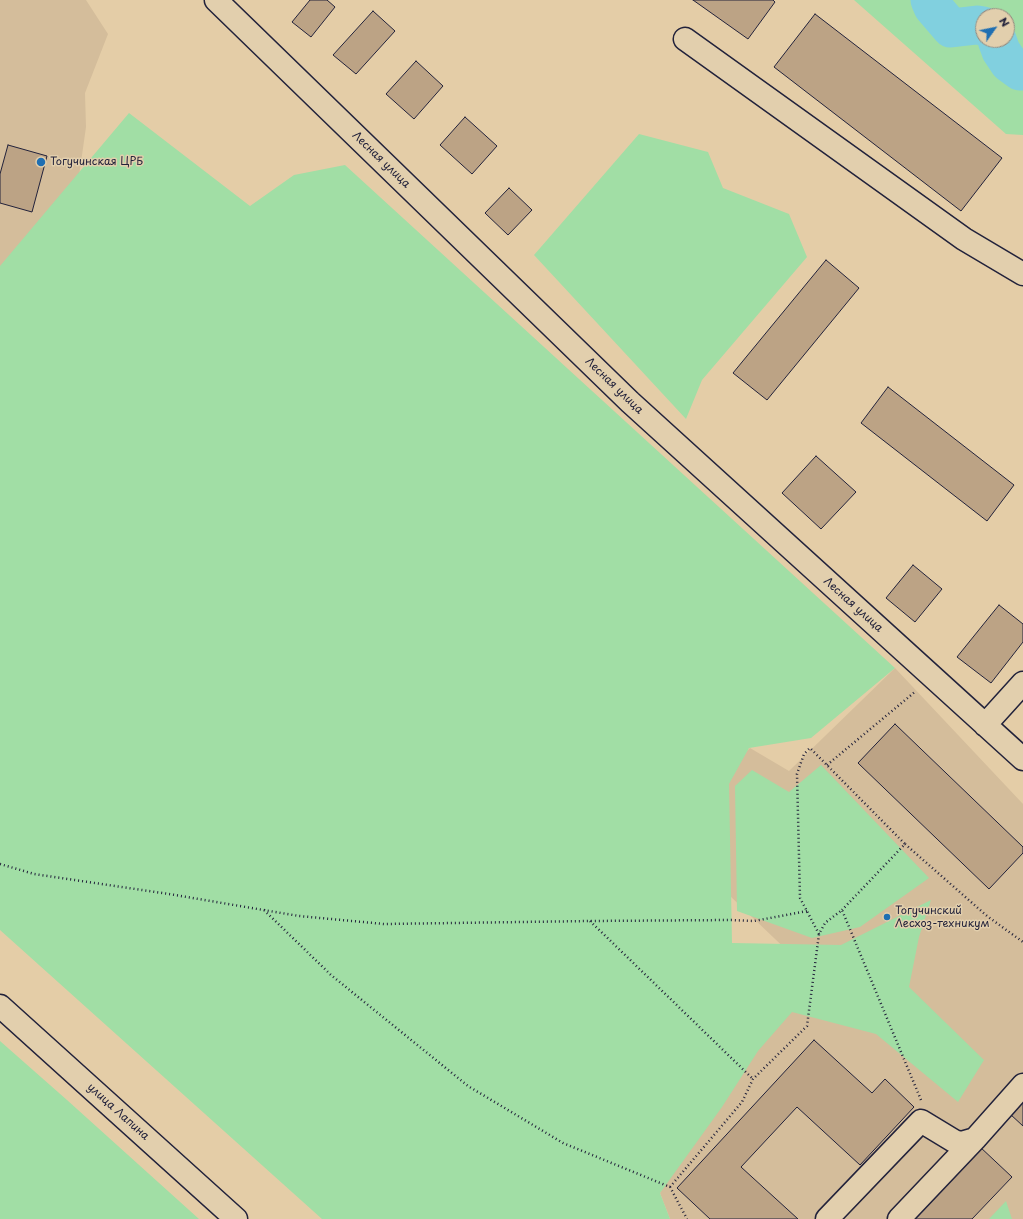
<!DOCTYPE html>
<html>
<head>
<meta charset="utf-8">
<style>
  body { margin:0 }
  #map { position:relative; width:1023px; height:1219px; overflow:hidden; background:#e4cda7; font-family:"Playpen Sans",sans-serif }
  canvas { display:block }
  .north { position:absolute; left:975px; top:8px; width:40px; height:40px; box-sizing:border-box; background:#e2cfad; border:1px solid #958a7f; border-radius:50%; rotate:57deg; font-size:11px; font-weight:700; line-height:16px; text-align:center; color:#22223b }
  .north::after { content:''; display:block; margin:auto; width:14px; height:18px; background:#1f6fb2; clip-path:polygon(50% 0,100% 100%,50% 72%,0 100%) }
</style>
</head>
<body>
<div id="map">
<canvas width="1023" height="1219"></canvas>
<div class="north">N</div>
</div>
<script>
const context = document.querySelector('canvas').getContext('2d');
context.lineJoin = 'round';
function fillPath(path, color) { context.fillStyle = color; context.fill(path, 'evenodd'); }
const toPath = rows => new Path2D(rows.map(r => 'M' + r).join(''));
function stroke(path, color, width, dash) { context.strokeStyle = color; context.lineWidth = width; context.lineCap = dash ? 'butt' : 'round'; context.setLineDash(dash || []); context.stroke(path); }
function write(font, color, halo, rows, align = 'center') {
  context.font = font + ' "Playpen Sans",sans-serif'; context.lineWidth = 3; context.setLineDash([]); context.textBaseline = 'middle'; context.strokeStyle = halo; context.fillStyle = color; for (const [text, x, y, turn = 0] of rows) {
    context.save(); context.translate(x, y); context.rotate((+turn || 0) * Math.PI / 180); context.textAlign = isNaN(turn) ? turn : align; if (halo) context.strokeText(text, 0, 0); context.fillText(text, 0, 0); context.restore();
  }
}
fillPath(toPath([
  [0,0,86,0,108,34,85,93,86,127,76,197,0,284],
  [895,668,1023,804,1023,1219,670,1219,660,1193,796,959,708,875,714,782,750,748,789,771]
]), '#d4bd9b');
fillPath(toPath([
  [854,0,1023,0,1023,135,1006,134],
  [983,16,1007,16,1007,40,983,40],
  [129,113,250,206,294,175,345,165,895,668,811,738,749,748,729,784,732,943,841,945,931,900,919,937,909,987,984,1060,958,1102,876,1034,792,1012,758,1051,722,1107,660,1193,670,1219,322,1219,0,930,0,266],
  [639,134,708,152,723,188,789,214,807,257,702,380,686,419,534,255],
  [821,765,929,878,860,927,812,938,737,911,735,786,752,770,789,792],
  [0,1041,67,1100,199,1219,0,1219],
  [1006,1201,1012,1219,989,1219]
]), '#a1dea5');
stroke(toPath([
  [930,0,933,7,951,28,977,25,983,26],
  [997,40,1001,51,1009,63,1020,71,1023,71]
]), '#81d0df', 39);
const building = toPath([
  [310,0,327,0,335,7,311,37,292,22,310,0],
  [693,0,773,0,775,2,748,39,693,0],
  [373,11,395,31,356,74,333,55,373,11],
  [815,14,1002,158,961,211,774,67,815,14],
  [416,61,443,86,414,119,386,94,416,61],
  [465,117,497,146,472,174,440,145,465,117],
  [8,145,47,156,32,212,0,203,0,174,8,145],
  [509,188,532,210,508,235,485,213,509,188],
  [826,260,859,288,767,400,733,373,826,260],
  [888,387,1014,485,987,521,861,423,888,387],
  [816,456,856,492,821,529,782,493,816,456],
  [913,565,942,589,915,622,886,598,913,565],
  [999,605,1023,624,1023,642,991,683,957,657,999,605],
  [895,724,1023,847,1023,853,989,889,858,763,895,724],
  [814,1040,872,1093,885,1079,914,1107,860,1165,797,1107,741,1167,798,1219,710,1219,677,1188,814,1040],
  [1023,1099,1023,1126,1010,1114,1023,1099],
  [979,1146,1012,1177,972,1219,912,1219,979,1146]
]);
fillPath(building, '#bca385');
stroke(building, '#22223b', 1);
const minor = toPath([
  [216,0,630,402,1023,759],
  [685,39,964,239,1023,274],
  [985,725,1023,683],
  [0,1006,236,1219],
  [827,1219,921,1121,954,1141,961,1143,975,1139],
  [899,1219,975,1139,1023,1085]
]);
stroke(minor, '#22223b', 25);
stroke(toPath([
  [827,765,916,691],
  [905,844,987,916,1023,942],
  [0,864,34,874,169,894,299,916,384,924,590,921,731,920,754,921,807,911],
  [264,910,331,975,468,1086,563,1143,670,1187,687,1219],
  [590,921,753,1079],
  [819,934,800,898,797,774,804,754,810,748,905,844,842,910],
  [670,1187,742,1102,753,1079,807,1026,819,934,825,923,842,910,921,1100]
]), '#22223b', 2.5, [1, 3]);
stroke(minor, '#e2cfad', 22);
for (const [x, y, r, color] of [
  [41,162,5,"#1f6fb2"],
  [887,917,4,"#1f6fb2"]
]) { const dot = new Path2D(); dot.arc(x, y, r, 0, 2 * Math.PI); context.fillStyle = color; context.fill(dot); stroke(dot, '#e2cfad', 1.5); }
write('11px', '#22223b', '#e2cfad', [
  ["Лесная улица",381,160,44],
  ["Лесная улица",614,386,44],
  ["Лесная улица",853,605,42],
  ["улица Лапина",118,1112,42]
]);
write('11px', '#22223b', '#e2cfad', [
  ["Тогучинская ЦРБ",50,162],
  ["Тогучинский",895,911],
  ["Лесхоз-техникум",895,924]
], 'left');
</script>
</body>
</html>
